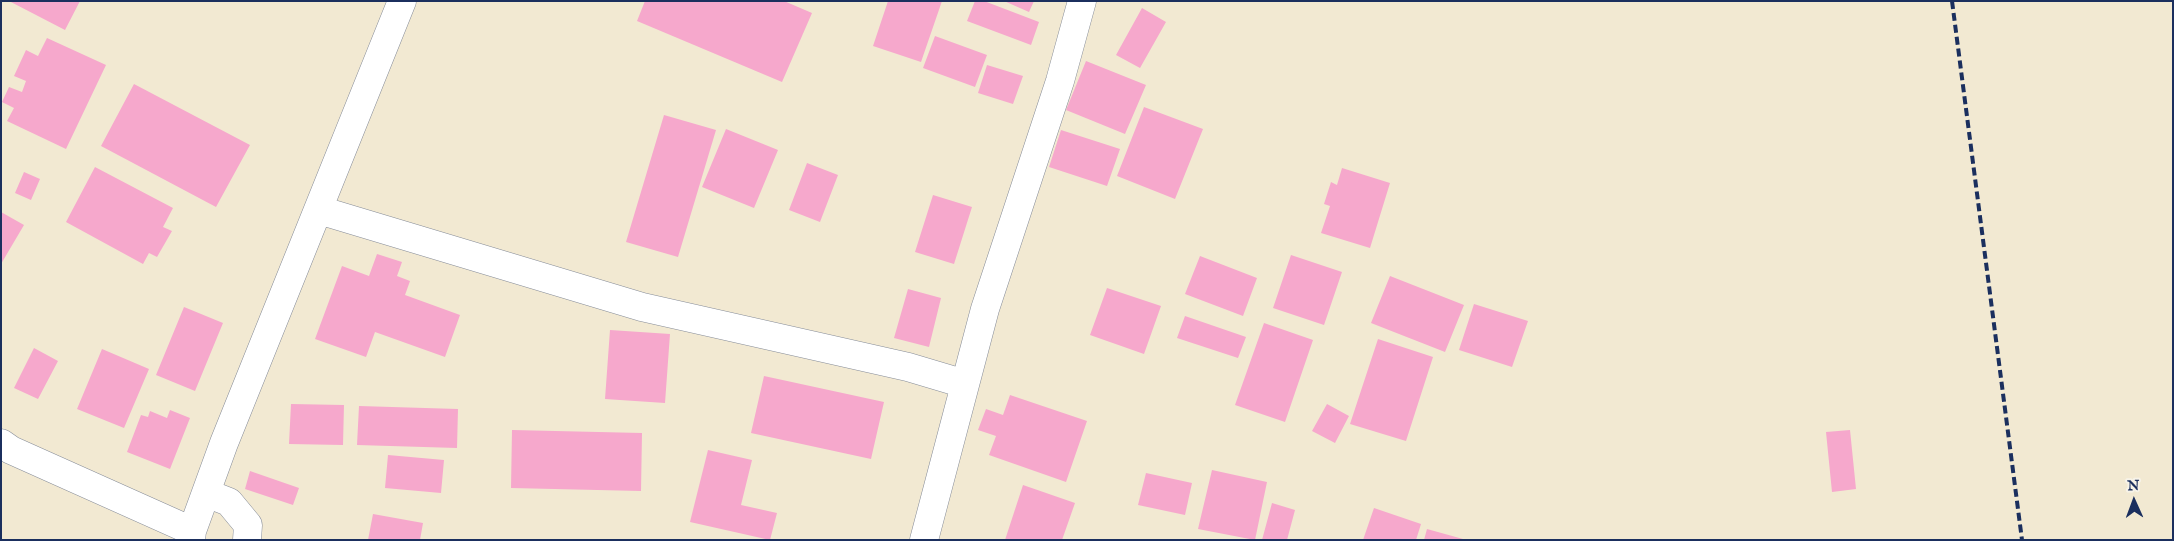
<!DOCTYPE html>
<html>
<head>
<meta charset="utf-8">
<style>
  body { margin:0 }
  #map { position:relative; width:2174px; height:541px; overflow:hidden; background:#f2e9d2; font-family:"IM FELL English",serif }
  canvas { display:block }
  .frame { position:absolute; inset:0; border:2px solid #1b2f5e; pointer-events:none }
  .north { position:absolute; left:2109px; top:476px; width:50px; height:50px; -webkit-text-stroke:4px #f7f3e8; paint-order:stroke; rotate:358deg; font-size:14px; font-weight:700; line-height:20px; text-align:center; color:#1b2f5e }
  .north::after { content:''; display:block; margin:auto; width:18px; height:22px; background:#1b2f5e; clip-path:polygon(50% 0,100% 100%,50% 72%,0 100%) }
</style>
</head>
<body>
<div id="map">
<canvas width="2174" height="541"></canvas>
<div class="frame"></div>
<div class="north">N</div>
</div>
<script>
const context = document.querySelector('canvas').getContext('2d');
context.lineJoin = 'round';
function fillPath(path, color) { context.fillStyle = color; context.fill(path, 'evenodd'); }
const toPath = rows => new Path2D(rows.map(r => 'M' + r).join(''));
function stroke(path, color, width, dash) { context.strokeStyle = color; context.lineWidth = width; context.lineCap = dash ? 'butt' : 'round'; context.setLineDash(dash || []); context.stroke(path); }
fillPath(toPath([
  [9,1,80,1,65,30],
  [645,1,784,1,812,13,782,82,637,21],
  [888,1,942,1,921,62,873,46],
  [975,1,984,1,1039,22,1031,45,967,21],
  [1004,1,1034,1,1029,12],
  [1142,8,1166,22,1140,68,1116,55],
  [935,36,987,55,975,87,923,68],
  [47,38,106,65,66,149,7,121,14,108,2,102,9,87,22,92,26,81,14,76,26,50,38,56],
  [1086,61,1146,85,1125,134,1066,110],
  [987,65,1023,76,1013,104,978,93],
  [134,84,250,145,216,207,101,146],
  [1144,107,1203,129,1175,199,1117,176],
  [664,115,716,130,678,257,626,242],
  [726,129,778,150,754,208,702,187],
  [1061,130,1120,149,1107,186,1049,167],
  [807,163,838,175,820,222,789,210],
  [95,167,173,208,163,227,172,231,157,257,149,253,143,264,66,222],
  [1342,168,1390,183,1370,248,1321,233,1330,206,1324,204,1331,182,1337,185],
  [24,172,40,179,31,200,15,193],
  [933,195,972,207,954,264,915,252],
  [1,212,24,225,1,264],
  [377,254,402,262,397,276,410,281,405,295,460,315,445,357,375,332,366,357,315,339,342,266,369,276],
  [1291,255,1342,272,1324,325,1273,308],
  [1200,256,1257,278,1243,316,1185,294],
  [1390,276,1464,305,1445,352,1371,323],
  [1107,288,1161,306,1144,354,1090,335],
  [908,289,941,298,929,347,894,338],
  [1474,304,1528,321,1512,367,1459,350],
  [184,307,223,323,195,391,156,375],
  [1185,316,1246,337,1238,358,1177,338],
  [1264,323,1313,340,1285,422,1235,405],
  [610,330,670,334,665,403,605,399],
  [1378,339,1433,357,1406,441,1350,424],
  [34,348,58,361,38,399,14,388],
  [102,349,149,369,124,428,77,409],
  [764,376,884,402,871,459,751,433],
  [1010,395,1087,421,1066,482,989,455,996,436,978,430,986,409,1003,415],
  [291,404,344,405,343,445,289,444],
  [1327,404,1349,416,1335,443,1312,431],
  [359,406,458,409,457,448,357,445],
  [170,410,190,418,170,469,127,452,141,415,148,417,150,411,167,418],
  [512,430,642,433,641,491,511,488],
  [1850,430,1856,489,1832,492,1826,432],
  [708,450,752,460,741,505,777,513,770,540,690,522],
  [388,455,444,460,441,493,385,488],
  [1212,470,1267,482,1255,540,1198,529],
  [250,471,299,488,293,505,245,489],
  [1146,473,1192,483,1185,515,1138,505],
  [1023,485,1075,503,1062,540,1005,540],
  [1272,503,1295,510,1287,540,1262,540],
  [1374,508,1421,524,1416,540,1363,540],
  [373,514,423,523,420,540,368,540],
  [1427,529,1463,539,1463,540,1424,540]
]), '#f6a8cc');
const street = toPath([
  [319,210,642,307,908,367,965,384],
  [1,443,11,450,192,531],
  [206,493,229,502,248,525,247,540],
  [191,540,192,531,224,443,402,1],
  [924,540,985,309,1060,81,1082,1]
]);
stroke(street, '#868c98', 29);
stroke(street, '#fff', 28);
stroke(toPath([
  [1952,1,2022,540]
]), '#1b2f5e', 4, [8, 4]);
</script>
</body>
</html>
